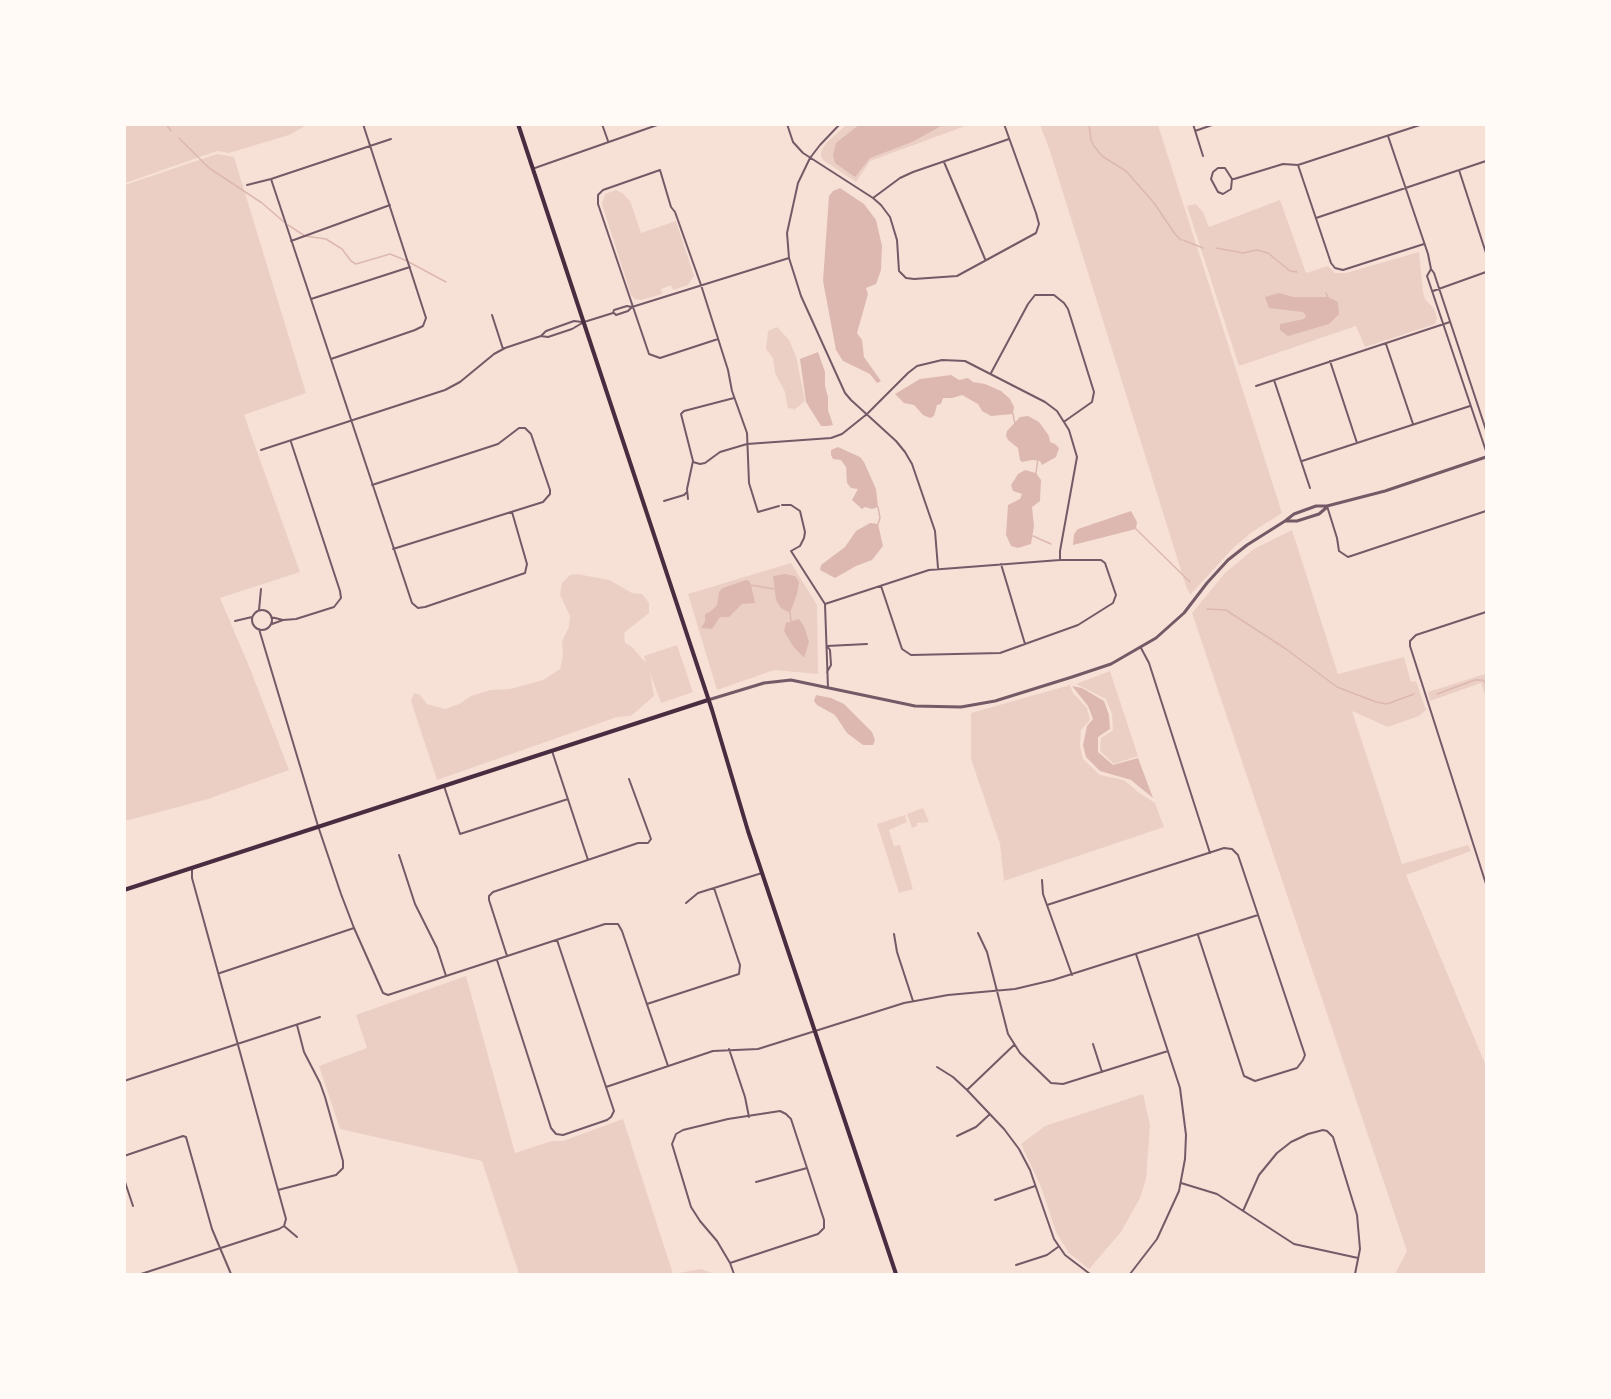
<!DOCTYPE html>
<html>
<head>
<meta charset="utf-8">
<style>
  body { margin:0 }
  #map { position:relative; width:1611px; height:1399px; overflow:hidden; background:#f7e1d7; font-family:Overpass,sans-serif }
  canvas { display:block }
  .frame { position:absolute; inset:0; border:126px solid #fffaf5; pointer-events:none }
</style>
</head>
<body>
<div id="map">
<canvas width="1611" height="1399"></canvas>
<div class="frame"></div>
</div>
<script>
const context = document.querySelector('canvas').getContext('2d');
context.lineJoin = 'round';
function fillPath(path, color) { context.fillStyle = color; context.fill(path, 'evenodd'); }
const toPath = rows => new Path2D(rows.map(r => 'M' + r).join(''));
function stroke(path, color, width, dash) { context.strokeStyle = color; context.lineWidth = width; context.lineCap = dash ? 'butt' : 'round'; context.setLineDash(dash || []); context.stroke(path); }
fillPath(toPath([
  [124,125,125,124,307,125,289,135,229,153,217,151,125,183],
  [846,125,968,125,870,161,856,182,823,160,821,156,821,151,826,143],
  [1040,125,1158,125,1282,513,1252,532,1234,547,1190,595,1185,583,1049,148],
  [217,154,234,157,306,393,244,415,300,572,220,598,251,671,289,770,208,799,125,821,125,185],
  [616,190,622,193,630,201,641,233,676,221,694,276,688,285,673,290,671,285,661,289,662,294,641,300,635,299,631,295,602,204,605,194],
  [1280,200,1306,273,1328,266,1335,273,1346,273,1419,252,1423,292,1425,299,1434,309,1437,318,1435,324,1365,347,1356,326,1239,366,1187,206,1196,204,1203,212,1209,227],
  [777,327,789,340,796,356,805,401,794,410,792,408,788,409,785,392,775,373,773,358,766,349,768,331],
  [1292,530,1338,674,1404,657,1411,682,1416,681,1426,710,1419,716,1388,727,1352,711,1402,864,1468,845,1471,851,1406,875,1486,1066,1486,1274,1395,1274,1407,1251,1192,613,1225,573,1254,549],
  [791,563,817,605,818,674,774,670,717,690,688,594],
  [577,574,609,580,632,593,642,594,649,603,649,613,624,633,625,643,631,646,646,663,644,656,677,645,693,692,661,703,650,673,654,696,631,716,617,717,437,780,411,701,414,693,420,695,427,704,445,709,459,704,471,696,490,690,510,689,543,680,560,669,563,656,562,641,569,627,570,616,560,595,562,583,570,575],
  [1110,671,1138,756,1114,764,1100,751,1101,738,1113,730,1112,714,1106,699,1076,684],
  [1485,674,1486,698,1481,683,1430,701,1428,692],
  [1070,685,1073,693,1087,708,1090,720,1081,730,1080,746,1083,759,1100,775,1124,780,1138,792,1155,803,1164,827,1004,881,1000,844,971,759,971,713],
  [923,808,929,822,917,823,917,826,912,828,907,814],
  [905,815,907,822,889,830,894,846,900,845,913,889,899,893,877,824],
  [466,976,515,1153,552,1141,563,1141,623,1119,673,1274,701,1269,715,1274,519,1274,482,1161,340,1129,319,1066,367,1048,356,1015],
  [1143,1094,1150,1125,1146,1179,1140,1198,1121,1232,1089,1269,1069,1253,1056,1232,1041,1187,1021,1144,1045,1126]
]), '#ebcfc5');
fillPath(toPath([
  [860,124,943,124,943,125,912,142,870,158,855,177,835,163,833,155,836,143],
  [840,188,864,204,876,220,882,246,881,270,876,284,866,288,868,294,857,333,862,340,864,357,881,381,877,383,870,374,843,361,836,350,823,281,829,196,833,191],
  [1279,293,1293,297,1328,297,1338,302,1339,314,1329,324,1288,336,1280,330,1280,324,1304,319,1306,316,1303,312,1269,308,1265,297],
  [818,352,825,372,825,386,828,397,828,410,833,425,827,426,821,426,806,402,800,359],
  [951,375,959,380,968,378,973,382,985,384,1001,391,1010,399,1014,407,1013,414,991,416,982,411,978,404,962,395,952,398,943,398,941,404,937,405,934,416,930,418,923,415,914,405,904,403,895,394,920,379],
  [1028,416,1039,422,1049,436,1050,442,1055,444,1059,448,1056,457,1042,465,1040,461,1032,460,1022,462,1020,460,1018,448,1008,440,1006,436,1007,431,1020,417],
  [838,447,860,457,864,462,876,489,878,507,872,509,865,507,862,509,852,500,858,489,851,488,847,483,846,467,841,460,833,459,831,455,831,450],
  [1025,470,1036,473,1041,480,1040,501,1032,507,1034,526,1031,544,1018,548,1011,546,1006,535,1008,505,1020,499,1022,494,1013,491,1011,485,1018,474],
  [1131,511,1137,522,1136,529,1073,545,1074,534,1078,529],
  [870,523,878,524,883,546,872,560,856,566,835,578,820,570,821,565,845,547,856,531],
  [785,574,795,576,799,582,797,594,790,613,781,608,776,600,773,576],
  [746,580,749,581,751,585,755,603,742,604,729,617,720,617,712,629,701,628,705,622,705,614,710,612,717,605,719,592,723,588],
  [799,619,804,626,809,642,804,658,793,646,784,631,786,623],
  [1072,686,1082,688,1104,701,1109,715,1110,729,1098,737,1098,752,1113,765,1138,758,1153,798,1131,780,1100,771,1086,757,1083,745,1087,726,1093,719,1088,706],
  [816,695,831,698,844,704,872,732,875,740,873,745,863,745,847,733,835,715,817,705,814,701]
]), '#dcb8b0');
stroke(toPath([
  [166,124,171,131],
  [1089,124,1091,140,1094,146,1102,156,1126,171,1154,203,1175,234,1181,240],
  [179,138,209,168,262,203,284,222],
  [288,225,305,236,326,239,342,249,351,261,356,264,390,254,405,260,446,282],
  [1183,240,1203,248],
  [1216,248,1243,253,1257,250,1268,253,1290,271,1297,272],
  [1326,293,1328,297],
  [1013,414,1015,424],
  [1036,473,1038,459],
  [878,507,880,518,878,524],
  [1136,529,1190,582],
  [1033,536,1051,544],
  [751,585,774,589],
  [1207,609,1226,610,1286,649,1337,687,1376,702,1387,704,1414,694],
  [790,613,791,621],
  [1437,694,1475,680,1483,680,1486,684]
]), '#dcb8b0', 1.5);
stroke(toPath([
  [602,124,608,141],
  [787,124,793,142,803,153,873,198,881,205,890,217,897,240,899,271,906,278,914,279,957,276,1036,233,1039,224,1036,213,1004,124],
  [840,124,820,145,810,158,798,183,787,233,789,258,801,296,845,393,851,400,896,441,905,452,912,464,935,531,938,568],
  [1193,124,1203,156],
  [1195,131,1215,124],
  [1388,136,1428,254,1431,269],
  [944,162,985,259],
  [1298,165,1331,263,1335,268,1343,270,1424,244],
  [532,169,660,124],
  [1459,170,1486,253],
  [271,179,412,603,418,608,425,607,525,573,527,564,512,512],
  [1232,179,1231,189,1223,194,1218,192,1211,179,1213,172,1218,168,1225,168,1232,179,1234,179,1283,164,1298,165,1423,124],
  [247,185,271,179,391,139],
  [873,198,900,178,913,172,1009,139],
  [1316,218,1486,161],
  [291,241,390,205],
  [1433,291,1486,272],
  [311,299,410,267],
  [614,313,616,315,628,311,632,307],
  [492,315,503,349],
  [541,336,546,331,574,321,582,322],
  [718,339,660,358,649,354,598,204,598,195,603,190,660,170,671,207,675,212,701,285,728,370,732,391,747,433,749,483,758,512,779,506],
  [1386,344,1413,424],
  [331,359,415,330,423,326,426,318,363,124],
  [1330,361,1357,443],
  [991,373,1028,304,1035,295,1054,295,1064,303,1068,309,1094,392,1092,402,1065,421],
  [1274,380,1310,488],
  [1256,386,1450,322],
  [1486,430,1434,273,1431,269,1427,276,1486,451],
  [261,450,445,390,460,382,494,354,505,348,541,336,548,337,572,329,584,322,613,313,614,310,627,306,632,307,789,258],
  [1302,461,1470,406],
  [693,462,700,464,705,463,720,452,747,444,831,438,842,434,867,414,908,373,917,366,942,360,965,361,1045,402,1057,411,1069,430,1077,457,1060,551,1060,560],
  [372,485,498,444,519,428,525,428,531,434,550,490,550,494,543,502,393,549],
  [688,499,687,489,693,461,681,414,684,411,734,398],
  [664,501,684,495,687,492],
  [782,505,791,505,800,511,805,532,804,538,800,546,791,551,825,604,828,688],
  [1327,506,1337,538,1339,551,1348,557,1486,511],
  [1001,564,1025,644],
  [825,604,929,570,1060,560,1101,560,1105,563,1116,595,1113,603,1078,625,1000,653,911,655,902,649,881,586],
  [259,610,261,589],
  '252 620a10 10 0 1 1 20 0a10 10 0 1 1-20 0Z',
  [1486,612,1416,635,1410,641,1410,646,1486,884],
  [271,617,283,620,296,619,334,607,341,598,340,591,291,442],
  [235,621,252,617],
  [272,624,283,620],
  [259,629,318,826,341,894,354,928,383,993,388,995,605,924,618,924,622,931,668,1066],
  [827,646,867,644],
  [827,646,830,650,831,665,827,672],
  [1141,648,1149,663,1210,853],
  [552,751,588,860],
  [444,786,460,834,568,799],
  [399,855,415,904,437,948,446,976],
  [192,868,192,878,286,1219,284,1226],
  [1042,880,1043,894,1072,975],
  [686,903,698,893,762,873],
  [1047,905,1224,848,1232,849,1238,855,1305,1055,1303,1060,1297,1068,1255,1081,1244,1076,1198,935],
  [978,933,987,952,1008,1034,1020,1053,1051,1083,1063,1084,1168,1051],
  [894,934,897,952,913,1001],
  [507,956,489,900,489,896,493,892,638,843,648,843,651,839,629,779],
  [497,960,551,1128,556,1134,563,1135,607,1120,611,1117,614,1111,557,940],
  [220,973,354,928],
  [647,1004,739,974,740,965,714,888],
  [1093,1044,1102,1072],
  [729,1049,745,1097,749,1117],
  [937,1067,953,1077,967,1090,1004,1129,1019,1149,1030,1170,1054,1239,1065,1255,1090,1274],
  [124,1081,320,1017],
  [606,1087,713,1051,758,1049,904,1003,948,995,1015,989,1053,980,1258,915],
  [967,1090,1014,1045],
  [957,1136,976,1127,990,1114],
  [124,1156,183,1136,186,1137,212,1229,231,1274],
  [124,1179,133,1206],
  [756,1182,807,1168],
  [1181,1183,1217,1194,1294,1244,1358,1258],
  [278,1190,336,1175,343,1168,343,1161,325,1097,320,1083,304,1052,297,1025],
  [995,1200,1035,1186],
  [1243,1211,1259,1175,1277,1153,1291,1142,1308,1134,1323,1130,1327,1131,1333,1137,1357,1215,1360,1249,1355,1274],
  [284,1226,297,1237],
  [730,1263,818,1234,824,1228,824,1220,791,1119,786,1114,780,1111,728,1119,683,1130,676,1134,672,1144,691,1207,700,1221,717,1241,730,1263,734,1274],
  [1016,1265,1047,1255,1058,1247],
  [141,1274,279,1229,284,1226],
  [1130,1274,1157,1239,1179,1191,1185,1159,1186,1135,1180,1088,1136,954]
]), '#755966', 2);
stroke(toPath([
  [1285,521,1297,521,1319,514,1326,508],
  [708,700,764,683,791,680,915,706,961,707,995,701,1072,677,1111,664,1156,638,1184,613,1207,583,1228,560,1247,545,1285,521,1294,514,1316,506,1327,506,1385,491,1486,457]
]), '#755966', 3);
stroke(toPath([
  [518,124,712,710,748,831,896,1274],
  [124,890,708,700]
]), '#4a2c40', 4);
</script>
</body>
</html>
